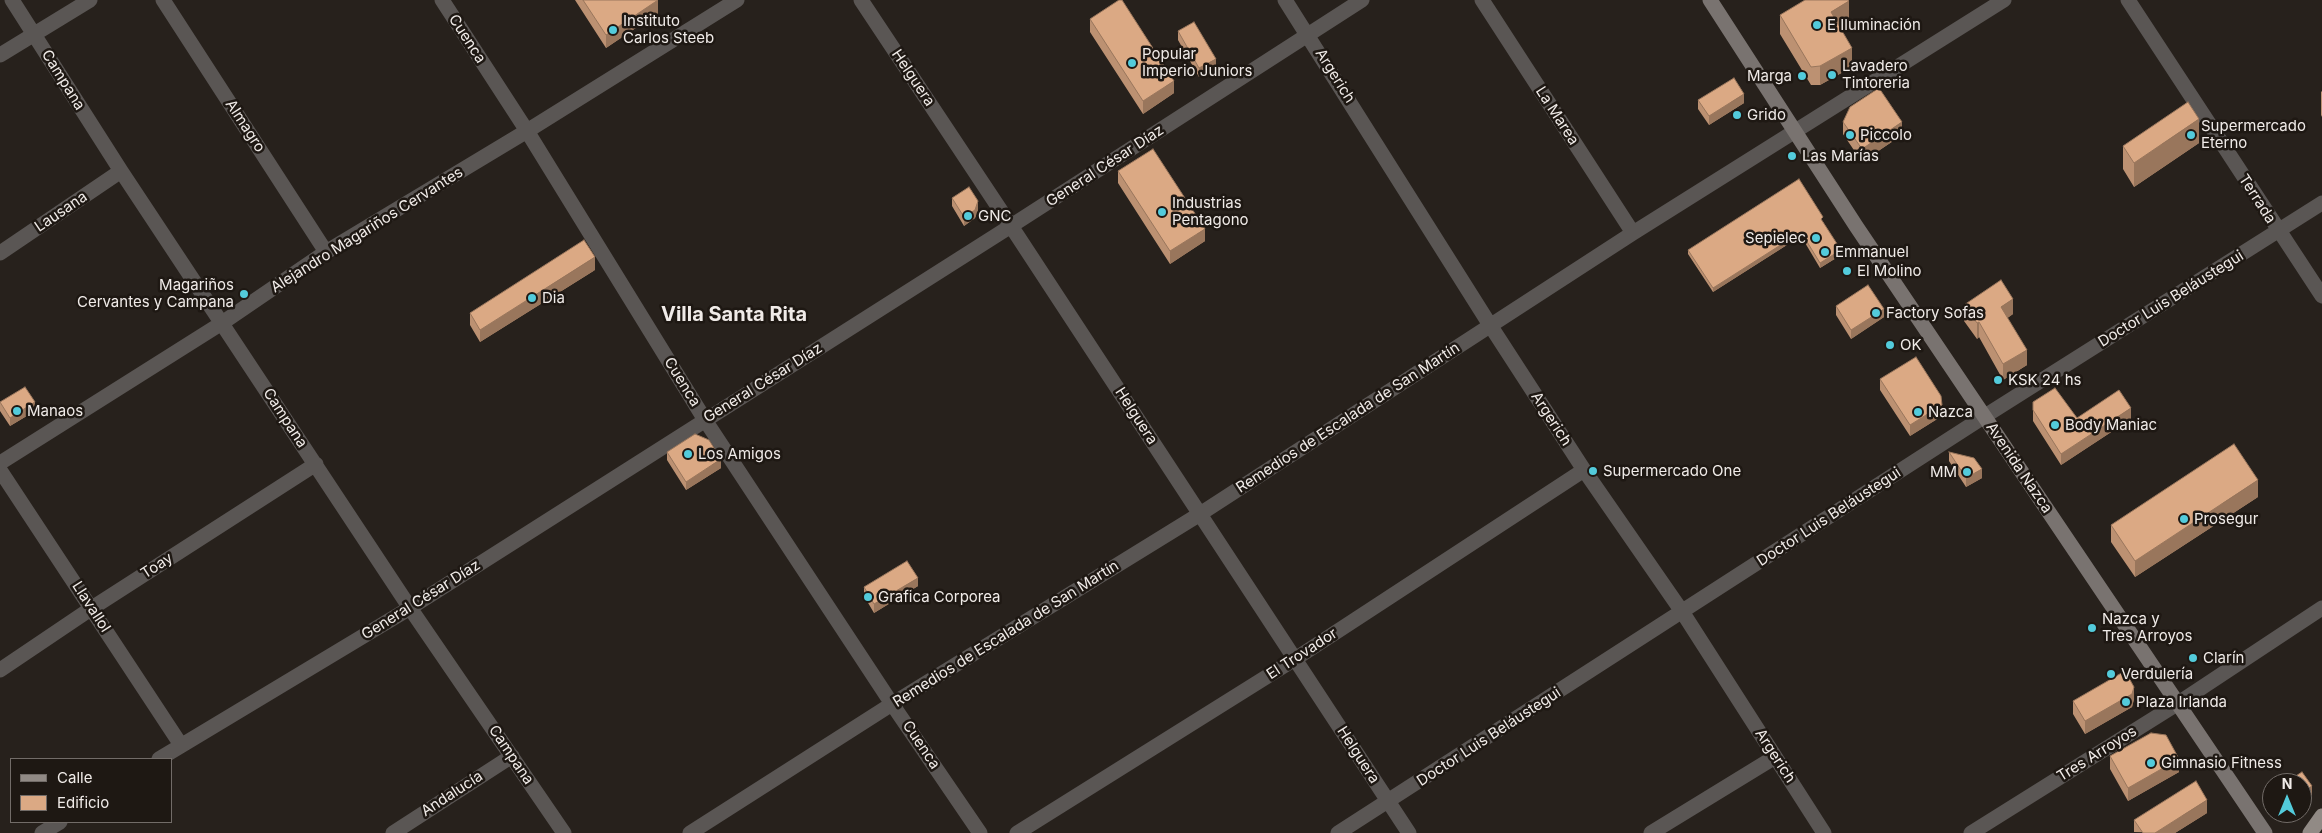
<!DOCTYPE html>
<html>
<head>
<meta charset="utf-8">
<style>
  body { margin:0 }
  #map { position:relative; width:2322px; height:833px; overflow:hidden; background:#27211c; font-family:Inter,sans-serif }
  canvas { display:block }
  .legend { position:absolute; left:10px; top:758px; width:162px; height:65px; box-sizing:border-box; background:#1e1813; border:1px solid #726c68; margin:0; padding:6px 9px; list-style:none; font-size:15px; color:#f0ebe8 }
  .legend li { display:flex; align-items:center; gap:10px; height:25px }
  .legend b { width:25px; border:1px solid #726c68 }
  .north { position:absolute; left:2262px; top:773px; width:50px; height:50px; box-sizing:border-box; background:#1e1813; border:1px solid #726c68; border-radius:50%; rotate:0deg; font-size:14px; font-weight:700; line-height:20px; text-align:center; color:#f0ebe8 }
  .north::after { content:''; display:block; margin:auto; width:18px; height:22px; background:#53cbdb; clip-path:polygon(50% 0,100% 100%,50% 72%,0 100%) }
</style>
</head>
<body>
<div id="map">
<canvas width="2322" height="833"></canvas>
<ul class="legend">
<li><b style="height:6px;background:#918a85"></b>Calle</li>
<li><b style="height:14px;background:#dba984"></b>Edificio</li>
</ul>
<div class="north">N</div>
</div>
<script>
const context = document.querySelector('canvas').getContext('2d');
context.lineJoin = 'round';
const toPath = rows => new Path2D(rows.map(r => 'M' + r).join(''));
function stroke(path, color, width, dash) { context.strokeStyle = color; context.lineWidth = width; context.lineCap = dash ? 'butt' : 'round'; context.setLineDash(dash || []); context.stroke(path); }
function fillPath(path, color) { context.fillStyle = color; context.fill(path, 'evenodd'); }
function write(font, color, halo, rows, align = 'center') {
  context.font = font + ' Inter,sans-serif'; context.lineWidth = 5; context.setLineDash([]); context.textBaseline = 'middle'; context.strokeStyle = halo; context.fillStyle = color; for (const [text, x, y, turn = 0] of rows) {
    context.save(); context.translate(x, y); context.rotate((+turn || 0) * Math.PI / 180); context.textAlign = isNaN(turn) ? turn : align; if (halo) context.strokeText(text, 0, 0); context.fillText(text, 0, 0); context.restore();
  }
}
stroke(toPath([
  [12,0,121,171,410,608,564,833],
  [163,0,326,252],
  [442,0,527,131,705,420,892,704,980,833],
  [861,0,1011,226,1409,833],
  [1285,0,1490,325,1584,470,1683,613,1824,833],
  [1482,0,1633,233],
  [2128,0,2322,296],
  [0,55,90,0],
  [0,253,121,171],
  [0,463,222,323,326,252,527,131,737,0],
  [0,470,181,745],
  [0,670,92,608,316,464],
  [159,759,410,608,1011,226,1362,0],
  [42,833,60,822],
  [393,833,512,756],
  [690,833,892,704,1200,514,1633,233,2004,0],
  [1017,833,1295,659,1584,470],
  [1338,833,1985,416,2322,203],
  [1651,833,1775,757],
  [1971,833,2177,704,2322,608]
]), '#5a5654', 15);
stroke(toPath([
  [1710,0,1856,226,2265,833]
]), '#797370', 15);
stroke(toPath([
  [2310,833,2322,816]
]), '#918a85', 15);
fillPath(toPath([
  [575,0,658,0,658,13,606,48],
  [1780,15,1849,20,1839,26,1852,67,1820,85,1811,85,1780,34],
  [1090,19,1174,93,1143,114,1090,32],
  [1178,31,1216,68,1199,77,1178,40],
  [2322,91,2322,117,2321,115,2321,92],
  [1698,100,1744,103,1709,125,1698,109],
  [1843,122,1902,135,1862,162,1843,134],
  [2199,143,2134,187,2123,169,2123,146],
  [1118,171,1205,241,1170,264,1118,183],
  [952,198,978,210,975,218,964,226,952,206],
  [1823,222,1841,255,1820,268,1801,236,1713,292,1688,254,1688,250],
  [595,270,480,342,470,325,470,313],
  [1964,305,2013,314,2007,318,2027,365,2003,380,1979,337,1977,339,1964,321],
  [1836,306,1884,317,1851,339,1836,315],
  [1880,379,1942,416,1910,436,1880,390],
  [0,402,35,411,10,426,0,411],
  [2033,402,2077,418,2131,419,2061,465,2033,421],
  [667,452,721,468,686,490,667,460],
  [1949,452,1982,478,1966,487,1949,461],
  [2258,497,2135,577,2111,542,2111,525],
  [918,586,874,613,864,596,864,587],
  [2134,699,2132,707,2085,734,2073,714,2073,701],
  [2110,756,2179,772,2128,801,2110,769],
  [2207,813,2175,833,2134,832,2134,820]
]), '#bc9172');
fillPath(toPath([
  [658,0,658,13,606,48,606,35],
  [1849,1,1849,20,1831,31,1831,12],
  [1852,48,1852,67,1820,85,1820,66],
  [1216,59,1216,68,1199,77,1199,68],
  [1174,81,1174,93,1143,114,1143,101],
  [1744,94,1744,103,1709,125,1709,116],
  [2199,119,2199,143,2134,187,2134,163],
  [1902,122,1902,135,1862,162,1862,149],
  [978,201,978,210,975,218,964,226,964,217],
  [1205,229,1205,241,1170,264,1170,251],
  [1801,232,1801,236,1713,292,1713,288],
  [1841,250,1841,255,1820,268,1820,263],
  [595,257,595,270,480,342,480,330],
  [2013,299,2013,314,2001,323,2001,307],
  [1884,309,1884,317,1851,339,1851,330],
  [1979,322,1979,337,1977,339,1977,323],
  [2027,350,2027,365,2003,380,2003,364],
  [35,402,35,411,10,426,10,418],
  [1942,405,1942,416,1910,436,1910,425],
  [2131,408,2131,419,2061,465,2061,454],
  [721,459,721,468,686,490,686,482],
  [1982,469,1982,478,1966,487,1966,478],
  [2258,480,2258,497,2135,577,2135,561],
  [918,578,918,586,874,613,874,604],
  [2134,687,2134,699,2132,707,2085,734,2085,721],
  [2179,759,2179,772,2128,801,2128,788],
  [2312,786,2312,795,2302,801,2302,793],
  [2207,800,2207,813,2175,833,2155,833]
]), '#99765c');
const building = toPath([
  [583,0,658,0,606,35,583,0],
  [1119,0,1122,0,1174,81,1143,101,1090,19,1119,0],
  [1805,0,1848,0,1849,1,1831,12,1852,48,1820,66,1811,67,1780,15,1805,0],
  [1194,22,1216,59,1199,68,1178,31,1194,22],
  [1734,78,1744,94,1709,116,1698,100,1734,78],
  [1879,88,1902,122,1862,149,1843,122,1850,107,1879,88],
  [2188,102,2199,119,2134,163,2123,146,2188,102],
  [1153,149,1205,229,1170,251,1118,171,1153,149],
  [1799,179,1823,217,1821,219,1841,250,1820,263,1801,232,1713,288,1688,250,1799,179],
  [969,187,978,201,975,210,964,217,952,198,969,187],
  [584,240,595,257,480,330,470,313,584,240],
  [2001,280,2013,299,2001,307,2027,350,2003,364,1979,322,1977,323,1964,305,2001,280],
  [1868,285,1884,309,1851,330,1836,306,1868,285],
  [1916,357,1941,396,1942,405,1910,425,1880,379,1916,357],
  [25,387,35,402,10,418,0,402,25,387],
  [2055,388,2077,418,2119,390,2131,408,2061,454,2033,410,2033,402,2055,388],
  [695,434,709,440,721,459,686,482,667,452,695,434],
  [2234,444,2258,480,2135,561,2111,525,2234,444],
  [1949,452,1974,458,1982,469,1966,478,1949,452],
  [907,561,918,578,874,604,864,587,907,561],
  [2125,671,2134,687,2132,694,2085,721,2073,701,2125,671],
  [2151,733,2166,735,2179,759,2128,788,2110,756,2151,733],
  [2302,772,2312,786,2302,793,2302,783,2285,783,2302,772],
  [2196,781,2207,800,2155,833,2143,833,2134,820,2196,781]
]);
fillPath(building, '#dba984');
stroke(building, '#99765c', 1);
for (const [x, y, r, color] of [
  [1817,25,5,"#53cbdb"],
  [613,30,5,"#53cbdb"],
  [1132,63,5,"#53cbdb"],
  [1832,75,5,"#53cbdb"],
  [1802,76,5,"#53cbdb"],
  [1737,115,5,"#53cbdb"],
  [1850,135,5,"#53cbdb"],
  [2191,135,5,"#53cbdb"],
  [1792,156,5,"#53cbdb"],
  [1162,212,5,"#53cbdb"],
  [968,216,5,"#53cbdb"],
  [1816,238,5,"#53cbdb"],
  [1825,252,5,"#53cbdb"],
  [1847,271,5,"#53cbdb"],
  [244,294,5,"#53cbdb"],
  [532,298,5,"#53cbdb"],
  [1876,313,5,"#53cbdb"],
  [1890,345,5,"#53cbdb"],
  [1998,380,5,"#53cbdb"],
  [17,411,5,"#53cbdb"],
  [1918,412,5,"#53cbdb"],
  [2055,425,5,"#53cbdb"],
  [688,454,5,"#53cbdb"],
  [1593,471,5,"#53cbdb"],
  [1967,472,5,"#53cbdb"],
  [2184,519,5,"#53cbdb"],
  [868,597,5,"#53cbdb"],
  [2092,628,5,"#53cbdb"],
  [2193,658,5,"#53cbdb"],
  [2111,674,5,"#53cbdb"],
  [2126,702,5,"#53cbdb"],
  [2151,763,5,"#53cbdb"]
]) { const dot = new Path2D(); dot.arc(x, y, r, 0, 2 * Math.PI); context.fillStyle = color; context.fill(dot); stroke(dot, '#1e1813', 2); }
write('15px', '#f0ebe8', '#1e1813', [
  ["Instituto",623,21],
  ["Carlos Steeb",623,38],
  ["E Iluminación",1827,25],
  ["Popular",1142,54],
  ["Imperio Juniors",1142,71],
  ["Lavadero",1842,66],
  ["Tintoreria",1842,83],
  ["Marga",1792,76,"right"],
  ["Grido",1747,115],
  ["Supermercado",2201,126],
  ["Eterno",2201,143],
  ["Piccolo",1860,135],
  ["Las Marías",1802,156],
  ["Industrias",1172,203],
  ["Pentagono",1172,220],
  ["GNC",978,216],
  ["Sepielec",1806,238,"right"],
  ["Emmanuel",1835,252],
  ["El Molino",1857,271],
  ["Magariños",234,285,"right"],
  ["Cervantes y Campana",234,302,"right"],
  ["Dia",542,298],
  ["Factory Sofas",1886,313],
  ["OK",1900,345],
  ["KSK 24 hs",2008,380],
  ["Manaos",27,411],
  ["Nazca",1928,412],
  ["Body Maniac",2065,425],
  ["Los Amigos",698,454],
  ["Supermercado One",1603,471],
  ["MM",1957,472,"right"],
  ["Prosegur",2194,519],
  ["Grafica Corporea",878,597],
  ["Nazca y",2102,619],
  ["Tres Arroyos",2102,636],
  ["Clarín",2203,658],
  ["Verdulería",2121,674],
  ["Plaza Irlanda",2136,702],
  ["Gimnasio Fitness",2161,763]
], 'left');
write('15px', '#f0ebe8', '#1e1813', [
  ["Cuenca",467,39,57],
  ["Argerich",1335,76,58],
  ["Helguera",913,78,56],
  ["Campana",63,80,58],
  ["La Marea",1557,116,57],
  ["Almagro",245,126,57],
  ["General César Díaz",1105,166,-33],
  ["Terrada",2257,199,57],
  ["Lausana",61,212,-34],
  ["Alejandro Magariños Cervantes",367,230,-32],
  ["Doctor Luis Beláustegui",2171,299,-32],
  ["Cuenca",682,382,58],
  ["General César Díaz",763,383,-32],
  ["Helguera",1136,416,57],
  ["Campana",285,418,57],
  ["Remedios de Escalada de San Martín",1348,418,-33],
  ["Argerich",1551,419,57],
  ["Avenida Nazca",2019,468,56],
  ["Doctor Luis Beláustegui",1829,517,-33],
  ["Toay",157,566,-33],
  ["General César Díaz",421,600,-32],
  ["Llavallol",91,607,57],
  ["Remedios de Escalada de San Martín",1006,634,-32],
  ["El Trovador",1302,654,-33],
  ["Doctor Luis Beláustegui",1489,737,-33],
  ["Cuenca",921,745,56],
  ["Tres Arroyos",2097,754,-32],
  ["Campana",511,755,56],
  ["Helguera",1358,755,57],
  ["Argerich",1775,756,57],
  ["Andalucía",452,794,-33]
]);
write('bold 20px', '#f0ebe8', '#1e1813', [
  ["Villa Santa Rita",734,315]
]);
</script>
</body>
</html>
